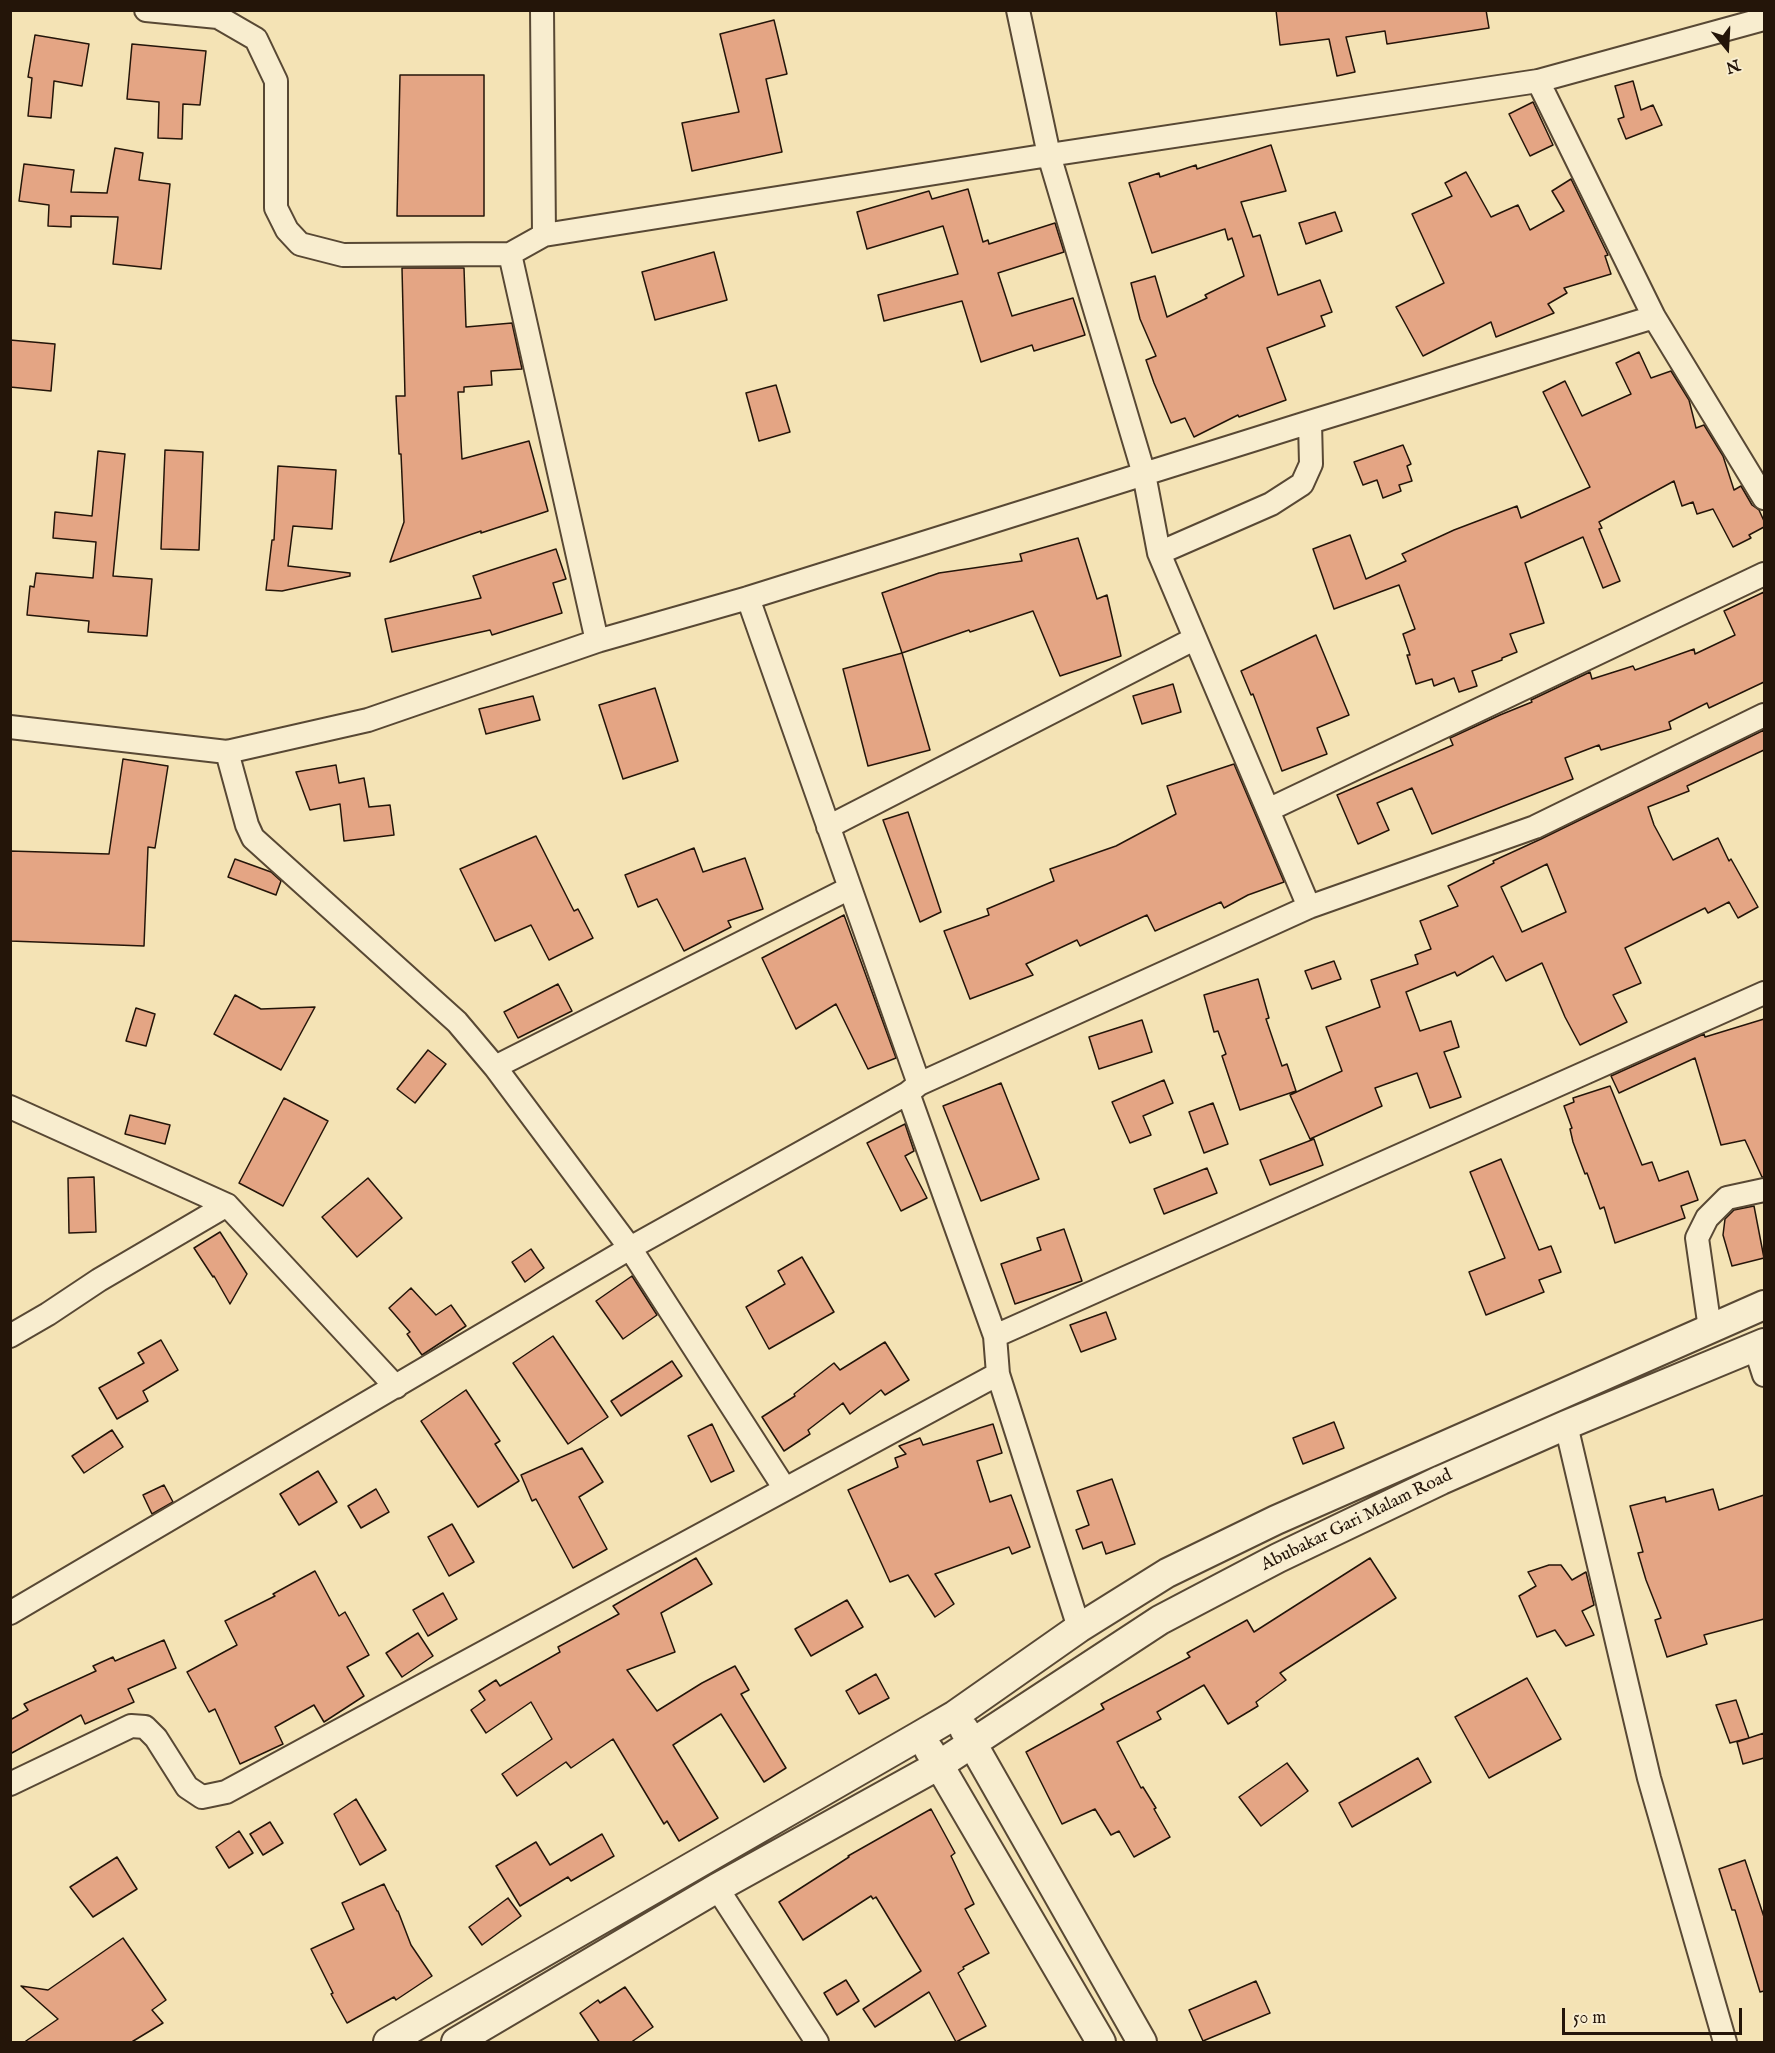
<!DOCTYPE html>
<html>
<head>
<meta charset="utf-8">
<style>
  body { margin:0 }
  #map { position:relative; width:1775px; height:2053px; overflow:hidden; background:#f4e3b5; font-family:"IM FELL English",serif }
  canvas { display:block }
  .frame { position:absolute; inset:0; border:12px solid #241509; pointer-events:none }
  .north { position:absolute; left:1697px; top:18px; width:60px; height:60px; -webkit-text-stroke:4px #f8edcf; paint-order:stroke; rotate:162deg; font-size:16px; font-weight:700; line-height:24px; text-align:center; color:#241509 }
  .north::after { content:''; display:block; margin:auto; width:21px; height:27px; background:#241509; clip-path:polygon(50% 0,100% 100%,50% 72%,0 100%) }
  .scale { position:absolute; left:1562px; top:2008px; width:180px; height:27px; box-sizing:border-box; border:3px solid #241509; border-top:0; padding-left:8px; font-size:18px; line-height:21px; white-space:nowrap; color:#241509; -webkit-text-stroke:4px #f8edcf; paint-order:stroke }
</style>
</head>
<body>
<div id="map">
<canvas width="1775" height="2053"></canvas>
<div class="frame"></div>
<div class="north">N</div>
<div class="scale">50 m</div>
</div>
<script>
const context = document.querySelector('canvas').getContext('2d');
context.lineJoin = 'round';
function fillPath(path, color) { context.fillStyle = color; context.fill(path, 'evenodd'); }
const toPath = rows => new Path2D(rows.map(r => 'M' + r).join(''));
function stroke(path, color, width, dash) { context.strokeStyle = color; context.lineWidth = width; context.lineCap = dash ? 'butt' : 'round'; context.setLineDash(dash || []); context.stroke(path); }
function write(font, color, halo, rows, align = 'center') {
  context.font = font + ' "IM FELL English",serif'; context.lineWidth = 5; context.setLineDash([]); context.textBaseline = 'middle'; context.strokeStyle = halo; context.fillStyle = color; for (const [text, x, y, turn = 0] of rows) {
    context.save(); context.translate(x, y); context.rotate((+turn || 0) * Math.PI / 180); context.textAlign = isNaN(turn) ? turn : align; if (halo) context.strokeText(text, 0, 0); context.fillText(text, 0, 0); context.restore();
  }
}
const building = toPath([
  [1276,10,1486,10,1489,28,1387,44,1385,31,1346,37,1355,72,1337,76,1329,39,1280,45,1276,10],
  [774,20,787,74,766,79,782,152,692,171,682,123,739,112,720,34,774,20],
  [35,35,89,44,82,86,54,81,51,118,28,116,32,78,28,77,35,35],
  [132,44,206,51,200,105,183,104,182,139,158,138,159,102,127,99,132,44],
  [400,75,484,75,484,216,397,216,400,75],
  [1633,81,1641,110,1653,105,1662,125,1626,139,1618,119,1624,117,1615,86,1633,81],
  [1533,102,1553,145,1530,156,1509,114,1533,102],
  [1271,145,1286,191,1241,202,1253,237,1260,235,1278,295,1320,280,1332,312,1321,316,1325,326,1267,348,1286,400,1239,417,1238,415,1194,437,1185,418,1171,423,1154,383,1146,360,1156,356,1140,319,1131,283,1155,276,1167,317,1207,298,1205,295,1244,276,1232,238,1228,240,1225,229,1152,253,1129,183,1159,173,1160,177,1196,165,1197,169,1271,145],
  [115,148,143,153,139,180,170,184,161,269,113,264,118,217,71,216,71,227,48,226,49,205,19,201,24,164,74,170,71,192,107,193,115,148],
  [1466,172,1491,217,1518,205,1530,230,1564,211,1552,191,1571,179,1608,255,1605,256,1611,274,1564,288,1567,293,1548,304,1554,313,1496,337,1491,322,1423,356,1396,307,1444,283,1412,214,1452,196,1445,183,1466,172],
  [968,189,983,242,988,240,989,244,1055,223,1064,252,998,273,1012,316,1073,298,1085,335,1034,351,1032,345,981,362,962,301,884,321,878,295,958,274,943,226,867,249,857,212,929,191,932,199,968,189],
  [1335,212,1342,231,1306,244,1299,223,1335,212],
  [714,252,727,300,655,320,642,272,714,252],
  [402,268,464,268,466,327,512,323,522,369,491,371,492,385,464,387,464,392,458,392,462,459,529,441,548,511,481,533,481,531,390,562,404,522,401,454,399,454,396,396,405,396,402,268],
  [10,340,55,344,51,391,10,387,10,340],
  [1639,352,1651,378,1671,371,1689,400,1696,428,1704,425,1723,456,1734,490,1741,486,1752,505,1759,510,1764,521,1764,527,1749,535,1751,538,1733,547,1713,509,1697,514,1693,502,1682,506,1674,481,1599,522,1602,528,1599,529,1620,581,1603,588,1583,537,1525,563,1544,623,1510,634,1517,652,1502,658,1502,660,1472,671,1477,686,1459,692,1454,678,1434,686,1432,679,1416,684,1407,655,1410,655,1403,634,1415,629,1399,585,1334,609,1313,549,1350,535,1366,579,1406,561,1402,554,1454,530,1517,506,1521,518,1590,487,1543,392,1565,381,1582,416,1631,394,1616,363,1639,352],
  [776,385,790,432,759,441,746,393,776,385],
  [1403,445,1411,464,1407,466,1412,481,1399,485,1401,491,1383,498,1377,480,1363,485,1354,462,1403,445],
  [165,450,203,452,199,550,161,549,165,450],
  [98,451,125,454,113,576,152,579,147,636,88,632,89,621,27,615,30,586,34,587,36,573,93,578,96,542,53,538,55,512,92,516,98,451],
  [278,466,336,470,332,529,293,526,288,566,350,573,350,576,282,591,266,590,272,540,274,540,278,466],
  [1078,538,1097,599,1107,595,1121,656,1060,676,1033,611,970,632,969,630,902,653,882,593,939,573,1022,561,1020,554,1078,538],
  [556,549,566,579,553,583,562,613,492,635,490,630,392,652,385,619,481,598,473,576,556,549],
  [1764,592,1764,682,1709,708,1707,703,1669,722,1671,729,1601,750,1599,745,1565,758,1573,779,1432,834,1412,788,1377,803,1389,830,1358,844,1337,795,1453,745,1450,738,1500,715,1532,702,1531,700,1590,672,1592,679,1633,666,1635,670,1694,649,1695,654,1735,635,1724,611,1764,592],
  [1316,635,1349,715,1317,728,1327,754,1282,771,1253,694,1251,695,1241,671,1316,635],
  [902,653,930,750,868,766,843,669,902,653],
  [1173,684,1181,712,1142,724,1133,696,1173,684],
  [655,688,678,761,623,779,599,705,655,688],
  [533,696,540,720,486,734,479,709,533,696],
  [1764,730,1764,750,1687,786,1689,791,1648,807,1654,825,1673,860,1718,838,1729,861,1731,859,1758,907,1738,918,1729,902,1708,913,1705,908,1625,948,1641,983,1613,995,1627,1022,1580,1045,1565,1017,1542,963,1506,981,1493,956,1457,976,1455,972,1406,992,1420,1031,1451,1021,1459,1047,1444,1052,1461,1097,1430,1108,1417,1073,1375,1088,1382,1106,1310,1139,1290,1095,1342,1071,1326,1027,1380,1007,1371,980,1418,964,1415,955,1431,949,1420,921,1458,906,1448,886,1494,863,1493,861,1541,839,1764,730],
  [1547,864,1566,912,1522,932,1501,887,1547,864],
  [123,759,168,766,155,848,148,847,144,946,10,941,10,851,109,854,123,759],
  [1234,764,1284,882,1248,895,1224,908,1221,902,1155,931,1147,915,1080,946,1077,940,1026,964,1033,975,970,999,944,931,989,915,987,909,1054,881,1050,869,1116,846,1176,814,1167,786,1234,764],
  [336,765,339,783,364,778,369,807,390,805,394,835,344,841,340,804,310,810,296,772,336,765],
  [908,812,941,912,920,922,883,820,908,812],
  [536,836,574,911,578,909,593,938,549,960,531,925,495,941,460,869,536,836],
  [694,848,703,872,745,858,763,909,728,921,731,927,684,951,657,899,638,907,625,875,694,848],
  [235,859,271,872,281,881,276,895,228,877,235,859],
  [844,915,896,1058,868,1069,836,1004,796,1029,762,958,844,915],
  [1334,961,1341,979,1312,989,1305,971,1334,961],
  [1258,979,1269,1018,1266,1019,1282,1066,1287,1064,1296,1091,1240,1110,1222,1056,1226,1054,1218,1031,1214,1032,1204,995,1258,979],
  [558,984,572,1011,518,1038,504,1012,558,984],
  [235,995,261,1009,315,1007,281,1070,214,1034,235,995],
  [136,1008,155,1014,146,1046,126,1041,136,1008],
  [1764,1019,1764,1177,1762,1177,1745,1140,1721,1145,1695,1058,1619,1093,1611,1076,1704,1034,1705,1037,1764,1019],
  [1142,1020,1152,1052,1099,1069,1089,1037,1142,1020],
  [428,1050,446,1064,415,1103,397,1089,428,1050],
  [1164,1080,1173,1103,1143,1116,1151,1135,1130,1143,1112,1102,1164,1080],
  [1001,1083,1039,1179,981,1201,943,1106,1001,1083],
  [1610,1086,1642,1165,1652,1162,1659,1181,1688,1171,1698,1200,1681,1206,1685,1218,1615,1243,1604,1207,1600,1209,1587,1173,1585,1174,1573,1142,1570,1129,1572,1128,1564,1106,1574,1102,1573,1098,1610,1086],
  [284,1098,328,1121,283,1206,239,1183,284,1098],
  [1213,1103,1228,1144,1204,1153,1189,1112,1213,1103],
  [130,1115,170,1125,165,1144,125,1134,130,1115],
  [905,1124,914,1151,905,1156,927,1198,901,1211,867,1143,905,1124],
  [1314,1139,1323,1165,1270,1185,1260,1160,1314,1139],
  [1501,1159,1539,1250,1551,1246,1561,1272,1539,1280,1544,1292,1486,1315,1469,1272,1505,1258,1470,1172,1501,1159],
  [1207,1168,1217,1193,1164,1214,1154,1189,1207,1168],
  [94,1177,96,1232,69,1233,68,1178,94,1177],
  [368,1178,402,1218,357,1257,322,1217,368,1178],
  [1754,1206,1764,1258,1732,1266,1723,1235,1725,1219,1734,1210,1754,1206],
  [1064,1229,1082,1281,1015,1304,1001,1264,1041,1250,1037,1238,1064,1229],
  [220,1232,247,1274,230,1304,214,1276,213,1277,194,1248,220,1232],
  [531,1249,544,1268,525,1282,512,1262,531,1249],
  [802,1257,834,1312,769,1349,746,1307,785,1284,778,1271,802,1257],
  [632,1276,657,1315,623,1339,596,1301,632,1276],
  [411,1288,436,1315,451,1305,466,1326,422,1355,407,1334,410,1332,389,1308,411,1288],
  [1106,1312,1116,1339,1081,1352,1070,1325,1106,1312],
  [553,1336,608,1417,568,1444,513,1363,553,1336],
  [161,1340,178,1370,143,1391,148,1401,117,1419,99,1388,144,1363,138,1353,161,1340],
  [885,1342,909,1380,885,1395,881,1390,850,1414,843,1403,808,1430,810,1434,784,1451,762,1417,795,1396,794,1394,834,1363,840,1370,885,1342],
  [672,1361,682,1376,621,1416,611,1401,672,1361],
  [466,1390,500,1441,495,1444,519,1481,478,1507,421,1421,466,1390],
  [1334,1422,1344,1448,1303,1464,1293,1438,1334,1422],
  [712,1424,734,1471,711,1482,688,1436,712,1424],
  [993,1424,1002,1453,977,1461,990,1502,1011,1495,1030,1547,1012,1554,1009,1547,935,1574,954,1604,935,1617,908,1575,890,1582,848,1490,898,1467,895,1458,906,1454,899,1446,920,1438,923,1445,993,1424],
  [112,1430,123,1447,84,1473,72,1456,112,1430],
  [582,1448,603,1482,579,1497,607,1549,573,1568,536,1499,532,1501,521,1475,582,1448],
  [318,1471,337,1502,299,1525,280,1494,318,1471],
  [1112,1479,1135,1544,1106,1554,1102,1542,1083,1549,1076,1530,1089,1525,1077,1491,1112,1479],
  [164,1485,173,1502,152,1514,143,1495,164,1485],
  [376,1489,389,1512,361,1528,348,1506,376,1489],
  [1713,1489,1719,1510,1764,1495,1764,1619,1704,1635,1707,1644,1667,1657,1655,1620,1661,1618,1646,1580,1638,1553,1643,1552,1630,1506,1665,1497,1666,1502,1713,1489],
  [452,1524,474,1562,449,1576,428,1537,452,1524],
  [696,1558,712,1584,661,1613,675,1652,627,1670,657,1711,702,1683,735,1666,749,1690,741,1694,786,1768,764,1782,721,1714,673,1745,718,1818,679,1841,667,1821,664,1824,613,1739,571,1768,566,1762,517,1796,502,1774,552,1739,531,1702,486,1733,471,1710,485,1700,479,1691,496,1680,500,1686,560,1652,558,1647,619,1614,613,1606,696,1558],
  [1370,1558,1396,1598,1280,1673,1286,1680,1256,1702,1258,1706,1228,1724,1204,1685,1157,1712,1161,1719,1117,1742,1141,1788,1143,1787,1156,1808,1154,1809,1170,1837,1134,1857,1119,1831,1111,1835,1095,1809,1062,1824,1026,1752,1104,1709,1101,1704,1190,1657,1187,1653,1247,1620,1254,1632,1370,1558],
  [1549,1565,1561,1565,1572,1580,1586,1572,1594,1605,1582,1611,1594,1635,1566,1646,1555,1630,1537,1637,1519,1596,1536,1586,1528,1572,1549,1565],
  [315,1571,339,1616,345,1612,369,1655,347,1667,364,1696,324,1722,314,1705,275,1727,283,1744,240,1764,215,1709,209,1712,187,1672,237,1645,225,1621,275,1596,273,1594,315,1571],
  [443,1593,457,1619,428,1636,413,1610,443,1593],
  [847,1600,863,1627,811,1656,795,1629,847,1600],
  [418,1633,433,1656,402,1677,386,1653,418,1633],
  [164,1640,176,1668,128,1689,134,1702,85,1724,81,1715,10,1754,10,1720,28,1710,24,1704,96,1671,93,1666,113,1657,115,1661,164,1640],
  [876,1674,889,1698,859,1714,846,1691,876,1674],
  [1527,1678,1561,1739,1489,1778,1455,1717,1527,1678],
  [1736,1700,1749,1738,1730,1743,1716,1705,1736,1700],
  [1764,1733,1764,1758,1743,1764,1737,1742,1764,1733],
  [1418,1758,1431,1782,1352,1827,1339,1803,1418,1758],
  [1287,1763,1308,1791,1261,1826,1239,1797,1287,1763],
  [356,1799,386,1850,360,1865,334,1814,356,1799],
  [931,1809,955,1853,951,1856,974,1904,965,1909,989,1953,963,1967,964,1969,958,1973,986,2026,956,2042,929,1992,875,2027,863,2009,921,1971,876,1897,873,1899,871,1896,803,1940,779,1902,849,1857,848,1856,931,1809],
  [270,1822,283,1843,263,1855,250,1834,270,1822],
  [239,1831,253,1853,229,1868,216,1847,239,1831],
  [602,1834,614,1856,571,1881,568,1877,520,1906,496,1866,536,1842,550,1865,602,1834],
  [117,1857,137,1889,93,1917,70,1887,117,1857],
  [1745,1860,1764,1917,1764,1991,1760,1992,1735,1910,1732,1910,1719,1869,1745,1860],
  [384,1884,397,1911,398,1911,411,1945,432,1976,396,2000,394,1997,347,2023,331,1994,333,1993,311,1949,354,1929,342,1903,384,1884],
  [508,1898,521,1916,482,1945,469,1927,508,1898],
  [123,1938,166,2000,152,2010,163,2023,130,2043,23,2043,58,2019,21,1986,48,1990,123,1938],
  [846,1980,859,2001,837,2015,824,1993,846,1980],
  [1256,1981,1270,2013,1203,2041,1189,2010,1256,1981],
  [625,1987,653,2027,630,2043,600,2043,580,2013,598,2000,600,2003,625,1987]
]);
fillPath(building, '#e4a584');
stroke(building, '#241509', 1.5);
const minor = toPath([
  [146,10,218,17,256,39,276,81,276,208,287,230,300,244,343,255,510,254,544,235,1049,155,1538,81,1764,19],
  [542,10,544,235],
  [1018,10,1049,155,1144,474,1159,553,1309,907],
  [1538,81,1654,317,1764,498],
  [510,254,597,641],
  [1159,553,1271,504,1302,484,1311,464,1310,422],
  [748,598,919,1084],
  [10,727,227,752,368,720,597,641,748,598,1310,422,1654,317],
  [227,752,247,825,253,838,457,1022,495,1067,630,1248,785,1489],
  [1268,810,1764,574],
  [828,827,1194,639],
  [495,1067,850,888],
  [908,1093,995,1336,998,1374,1079,1628],
  [10,1107,227,1205,396,1387],
  [1710,1329,1697,1238,1707,1218,1727,1198,1764,1190],
  [10,1336,48,1314,99,1280,227,1205],
  [995,1336,1764,993],
  [1755,1347,1764,1375],
  [1566,1425,1649,1778,1725,2042],
  [10,1613,630,1248,908,1093,919,1084,1309,907,1535,827,1764,715],
  [10,1784,131,1726,145,1727,156,1738,187,1787,202,1797,226,1792,998,1374],
  [717,1888,817,2042]
]);
const tertiary = toPath([
  [964,1729,1142,2042],
  [929,1750,939,1765,1101,2042],
  [388,2042,919,1736,955,1715,1079,1628,1167,1573,1276,1520,1764,1305],
  [456,2042,717,1888,939,1765,1160,1620,1278,1558,1441,1480,1566,1425,1764,1343]
]);
stroke(minor, '#584834', 26);
stroke(tertiary, '#584834', 32);
stroke(minor, '#f8edcf', 22);
stroke(tertiary, '#f8edcf', 28);
write('18px', '#241509', '#f8edcf', [
  ["Abubakar Gari Malam Road",1357,1521,-26]
]);
</script>
</body>
</html>
